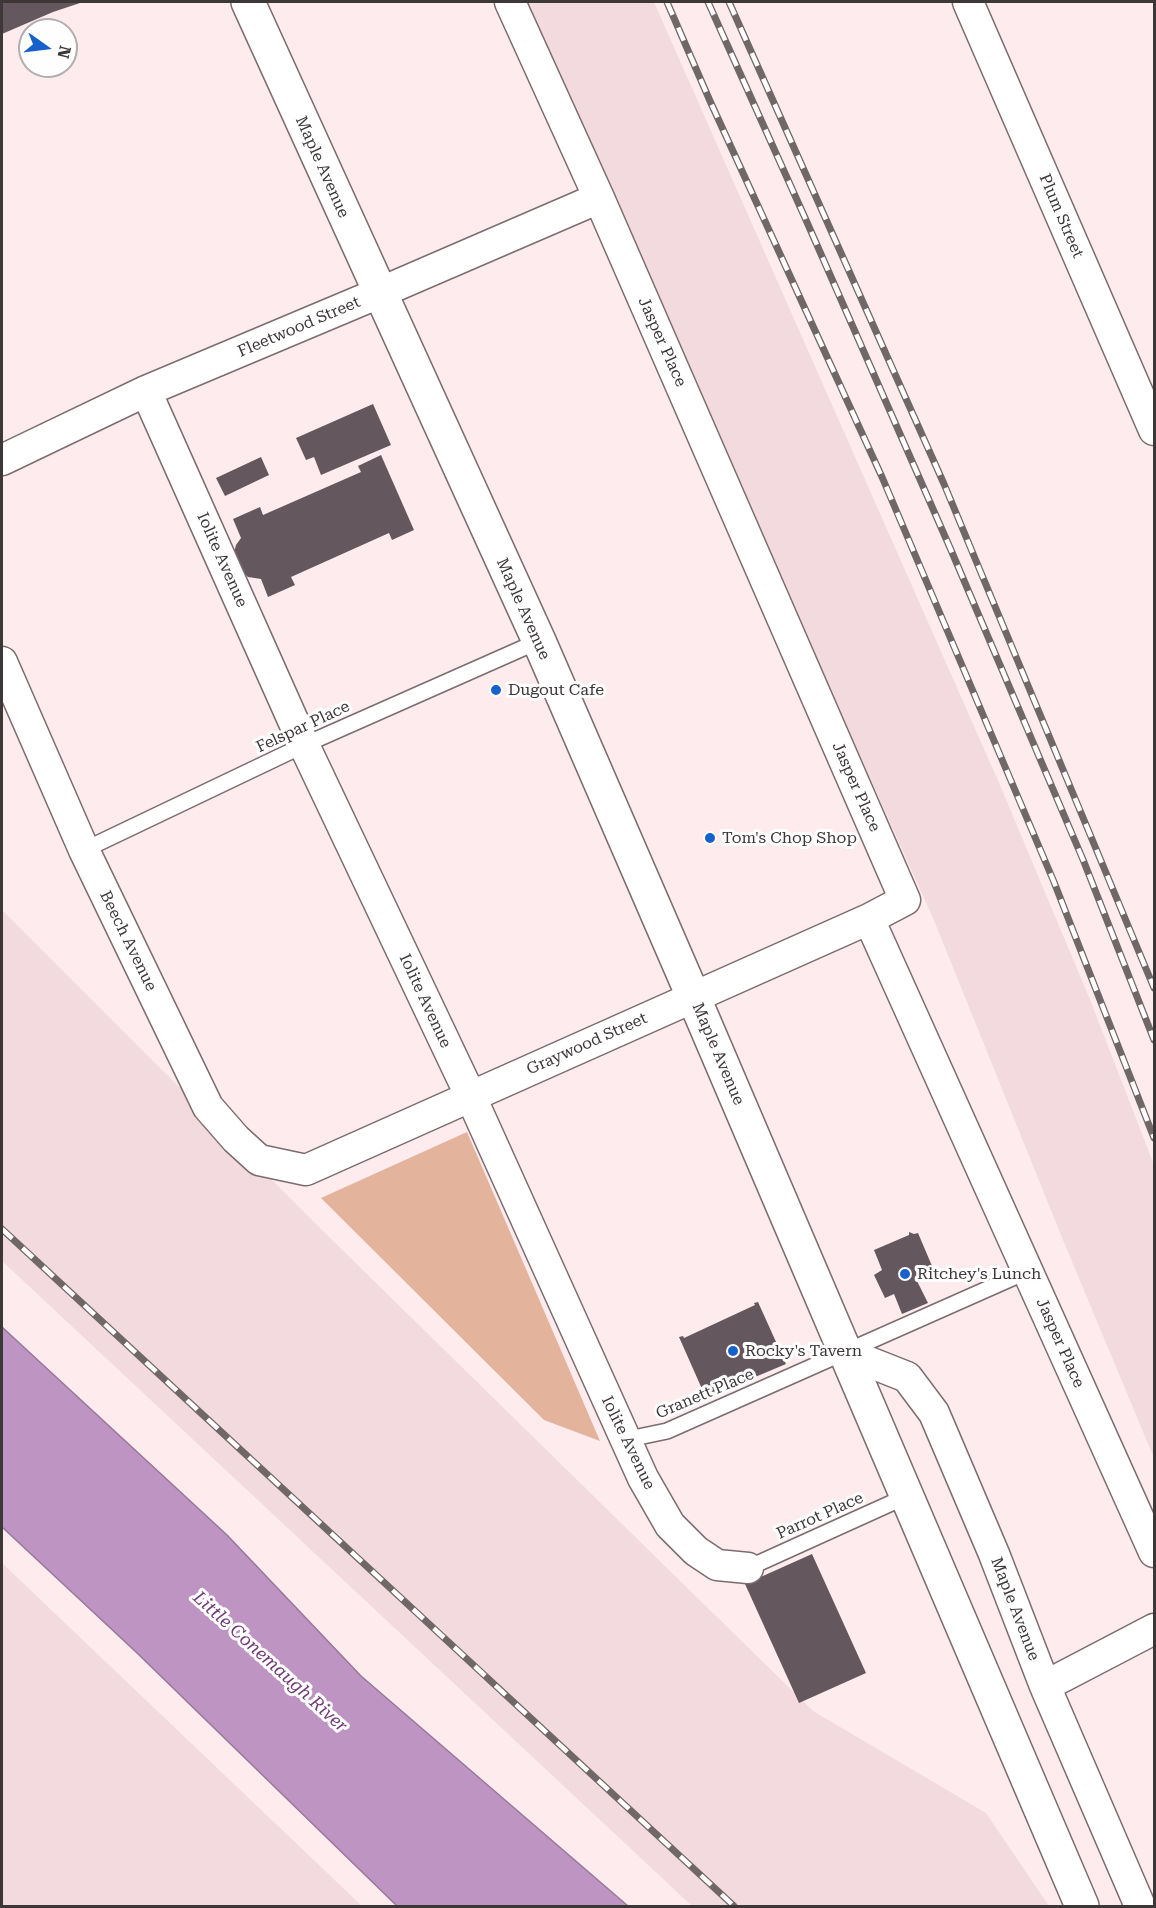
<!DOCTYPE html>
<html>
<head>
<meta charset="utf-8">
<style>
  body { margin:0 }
  #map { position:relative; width:1156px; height:1908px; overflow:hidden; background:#fdebee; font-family:"Roboto Serif",serif }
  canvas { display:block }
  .frame { position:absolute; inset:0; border:3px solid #3d3738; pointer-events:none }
  .north { position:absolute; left:18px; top:18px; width:60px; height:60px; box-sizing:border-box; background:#fefefe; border:2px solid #b1aeaf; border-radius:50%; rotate:104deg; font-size:16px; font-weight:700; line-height:24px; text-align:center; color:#3d3738 }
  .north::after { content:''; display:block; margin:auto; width:21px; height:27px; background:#1761cc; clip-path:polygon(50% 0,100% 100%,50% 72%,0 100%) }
</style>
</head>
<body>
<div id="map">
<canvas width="1156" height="1908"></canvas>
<div class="frame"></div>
<div class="north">N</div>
</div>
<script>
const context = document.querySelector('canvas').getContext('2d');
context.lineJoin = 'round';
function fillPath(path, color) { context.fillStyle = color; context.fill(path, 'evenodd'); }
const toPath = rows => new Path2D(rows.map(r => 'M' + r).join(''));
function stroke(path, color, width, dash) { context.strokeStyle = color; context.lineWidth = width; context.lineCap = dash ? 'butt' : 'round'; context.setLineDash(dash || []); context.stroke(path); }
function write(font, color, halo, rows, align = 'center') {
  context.font = font + ' "Roboto Serif",serif'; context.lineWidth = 6; context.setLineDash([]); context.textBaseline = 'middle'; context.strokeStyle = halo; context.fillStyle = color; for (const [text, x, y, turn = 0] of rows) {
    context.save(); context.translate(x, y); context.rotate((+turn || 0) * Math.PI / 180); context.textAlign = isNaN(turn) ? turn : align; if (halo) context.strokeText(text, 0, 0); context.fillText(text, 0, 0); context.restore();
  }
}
fillPath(toPath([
  [521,2,654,2,1000,785,1091,1002,1154,1165,1154,1458,1063,1240,933,918],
  [2,910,327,1235,813,1711,986,1813,1049,1906,692,1906,2,1261],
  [2,1563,362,1906,2,1906]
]), '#f3dadf');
fillPath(toPath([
  [467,1132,600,1441,544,1420,321,1198]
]), '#e3b39b');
const water = toPath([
  [2,1327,227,1535,361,1676,628,1906,397,1906,136,1652,2,1527,2,1327]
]);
fillPath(water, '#bd94c2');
stroke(water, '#977899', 1.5);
fillPath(toPath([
  [2,2,83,2,53,12,2,34],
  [373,404,391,445,321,475,314,457,306,460,296,438],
  [381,455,414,530,392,540,389,533,291,577,295,585,268,597,261,579,248,577,238,568,234,553,236,545,241,538,233,519,260,507,263,515,361,472,358,466],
  [261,457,269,475,225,496,216,478],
  [909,1232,914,1234,918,1233,935,1273,917,1281,928,1303,902,1314,894,1294,885,1298,874,1275,882,1270,874,1250,909,1235],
  [758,1302,786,1364,710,1396,712,1399,708,1400,706,1398,679,1337,683,1336,684,1338,755,1305,754,1303],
  [812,1554,866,1673,799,1703,745,1584]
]), '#64585e');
const lane = toPath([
  [84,850,304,745,539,641],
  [624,1440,667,1431,1028,1271],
  [748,1568,907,1496]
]);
const street = toPath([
  [510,2,599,198,905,900,869,919,1154,1552],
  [968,2,1154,430],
  [146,391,304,745,471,1097,643,1478,670,1525,696,1551,717,1565,748,1568],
  [2,460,146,391,379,293,599,198],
  [2,662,84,850,208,1107,236,1139,259,1160,306,1170,869,919],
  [846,1353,907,1377,934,1413,994,1554,1045,1686,1140,1906],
  [1045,1686,1154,1629]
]);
const secondary = toPath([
  [248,2,539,641,693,996,1082,1906]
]);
stroke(lane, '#7b6c6f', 18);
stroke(street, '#7b6c6f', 33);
stroke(secondary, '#7b6c6f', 36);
stroke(lane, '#fff', 15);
stroke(street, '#fff', 30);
stroke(secondary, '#fff', 33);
const rail = toPath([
  [667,2,710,101,882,477,1054,882,1154,1138],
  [708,2,806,220,951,550,1084,862,1154,1040],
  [729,2,944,484,1154,988],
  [2,1229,734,1906]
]);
stroke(rail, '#706768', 7);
stroke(rail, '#fefefe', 4.5, [14]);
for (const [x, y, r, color] of [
  [496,690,6,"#1761cc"],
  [710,838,6,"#1761cc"],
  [905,1274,6,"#1761cc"],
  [733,1351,6,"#1761cc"]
]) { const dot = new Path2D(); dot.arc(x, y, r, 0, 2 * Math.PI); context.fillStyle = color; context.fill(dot); stroke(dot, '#fefefe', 2); }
write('16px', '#3d3738', '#fefefe', [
  ["Maple Avenue",322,167,66],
  ["Plum Street",1061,216,67],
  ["Fleetwood Street",299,327,-23],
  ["Jasper Place",662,342,66],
  ["Iolite Avenue",222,560,66],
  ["Maple Avenue",523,609,66],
  ["Felspar Place",303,727,-25],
  ["Jasper Place",856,787,66],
  ["Beech Avenue",128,941,64],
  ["Iolite Avenue",425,1001,65],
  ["Graywood Street",587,1044,-24],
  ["Maple Avenue",718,1054,67],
  ["Jasper Place",1060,1343,66],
  ["Granett Place",705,1394,-23],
  ["Iolite Avenue",628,1443,64],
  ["Parrot Place",820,1516,-24],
  ["Maple Avenue",1015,1609,69]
]);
write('16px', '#3d3738', '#fefefe', [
  ["Dugout Cafe",508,690],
  ["Tom's Chop Shop",722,838],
  ["Ritchey's Lunch",917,1274],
  ["Rocky's Tavern",745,1351]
], 'left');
write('italic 18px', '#6e3a74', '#fefefe', [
  ["Little Conemaugh River",270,1662,42]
]);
</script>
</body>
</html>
